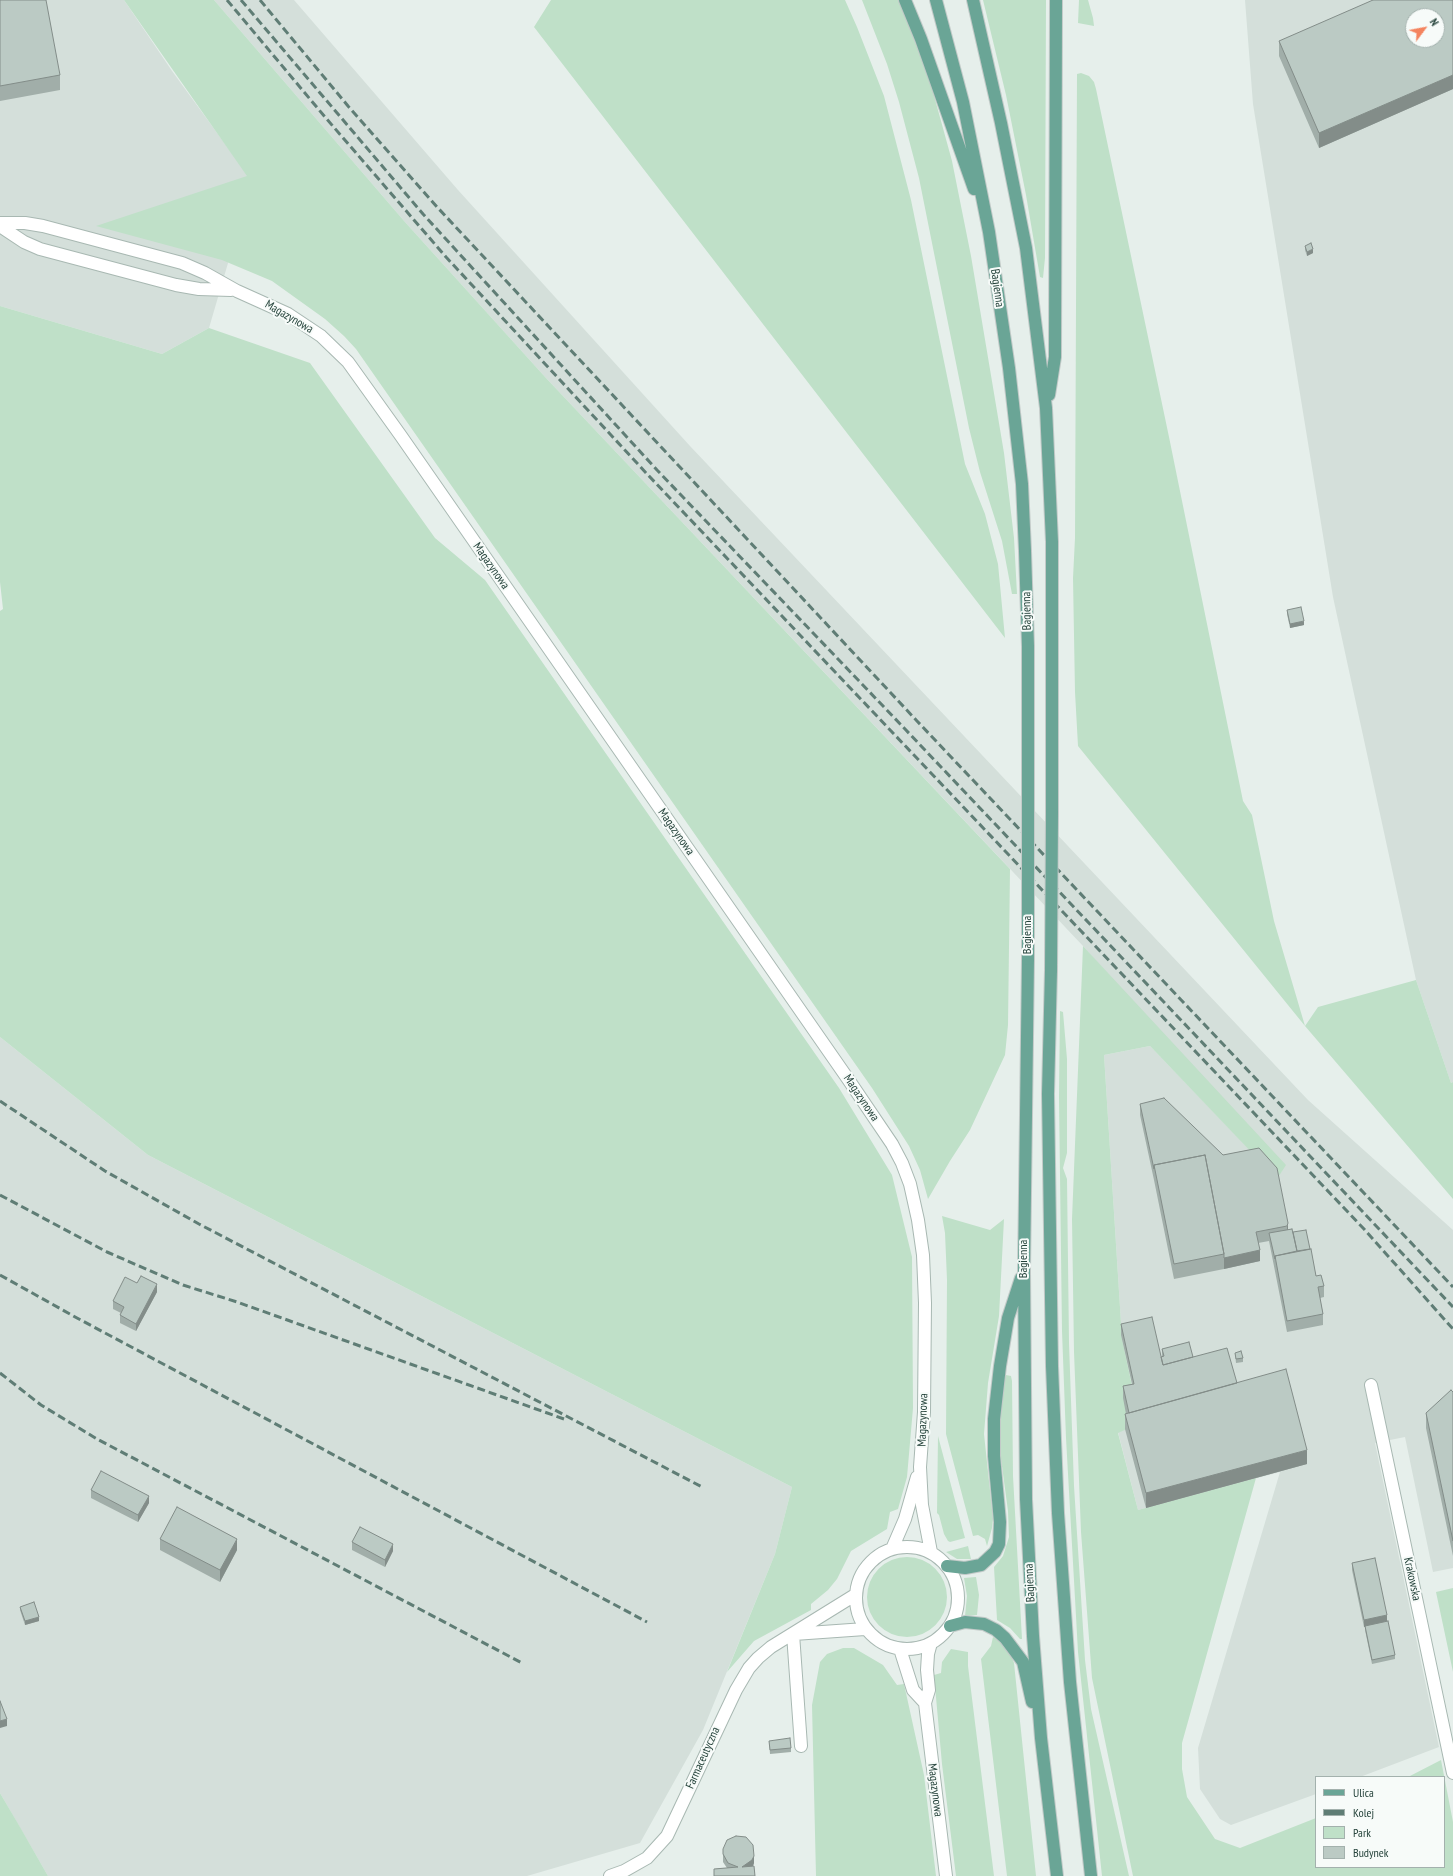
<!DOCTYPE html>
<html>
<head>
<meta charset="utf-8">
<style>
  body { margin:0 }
  #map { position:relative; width:1453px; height:1876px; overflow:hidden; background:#e6efeb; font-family:"PT Sans Narrow",sans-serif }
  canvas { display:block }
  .legend { position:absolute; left:1315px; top:1776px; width:130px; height:92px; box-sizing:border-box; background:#f7fbf9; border:1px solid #a3b1ad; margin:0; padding:5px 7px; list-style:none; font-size:12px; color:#24423a }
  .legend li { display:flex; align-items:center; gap:8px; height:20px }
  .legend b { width:20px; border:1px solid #a3b1ad }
  .north { position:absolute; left:1405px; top:8px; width:40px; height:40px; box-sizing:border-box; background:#f7fbf9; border:1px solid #a3b1ad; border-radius:50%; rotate:58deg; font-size:11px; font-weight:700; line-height:16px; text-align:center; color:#24423a }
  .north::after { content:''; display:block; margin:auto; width:14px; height:18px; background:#f4845f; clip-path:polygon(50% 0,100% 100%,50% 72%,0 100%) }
</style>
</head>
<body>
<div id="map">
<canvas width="1453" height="1876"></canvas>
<ul class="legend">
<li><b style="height:5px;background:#6aa596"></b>Ulica</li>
<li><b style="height:5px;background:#5f7d75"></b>Kolej</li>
<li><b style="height:11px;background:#bfe0c8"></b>Park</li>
<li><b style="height:11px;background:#bbcac4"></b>Budynek</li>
</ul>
<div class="north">N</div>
</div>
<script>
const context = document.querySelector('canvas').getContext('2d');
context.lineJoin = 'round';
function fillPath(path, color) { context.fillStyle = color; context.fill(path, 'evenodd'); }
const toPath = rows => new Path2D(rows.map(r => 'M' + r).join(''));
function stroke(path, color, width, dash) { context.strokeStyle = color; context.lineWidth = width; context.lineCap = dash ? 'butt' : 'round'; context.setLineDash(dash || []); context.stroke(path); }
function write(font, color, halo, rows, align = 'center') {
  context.font = font + ' "PT Sans Narrow",sans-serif'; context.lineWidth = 4; context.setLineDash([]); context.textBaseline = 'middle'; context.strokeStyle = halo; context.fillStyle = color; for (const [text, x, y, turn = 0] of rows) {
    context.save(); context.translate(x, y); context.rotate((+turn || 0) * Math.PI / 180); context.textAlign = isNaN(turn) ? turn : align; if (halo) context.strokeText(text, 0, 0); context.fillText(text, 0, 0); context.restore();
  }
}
fillPath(toPath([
  [0,0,124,0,172,71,252,181,209,328,162,354,0,306],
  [214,0,294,0,458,190,690,446,1308,1100,1453,1230,1453,1568,1433,1572,1405,1437,1375,1443,1439,1747,1360,1777,1316,1777,1316,1794,1231,1825,1220,1819,1200,1789,1198,1748,1280,1472,1138,1510,1118,1432,1129,1428,1123,1398,1134,1395,1122,1339,1104,1055,1150,1046,1259,1159,1282,1172,1083,946,546,378,405,222],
  [1245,0,1453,0,1453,1082,1451,1083,1416,980,1333,597,1253,104],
  [1413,16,1437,16,1437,40,1413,40],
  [0,1037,148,1155,792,1487,775,1554,703,1730,640,1843,527,1876,48,1876,0,1793]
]), '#d4dfda');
fillPath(toPath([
  [124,0,214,0,405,222,546,378,1010,869,1008,1025,1005,1055,970,1130,950,1161,928,1199,920,1170,909,1146,872,1088,356,349,344,336,325,319,272,281,222,260,96,226,247,176],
  [551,0,845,0,857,27,884,96,911,200,965,464,985,514,998,564,1005,638,534,27],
  [862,0,899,0,930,81,952,161,971,256,1004,453,1014,538,1017,594,1012,594,1002,541,980,472,969,428,919,178,899,102,887,64],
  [983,0,1046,0,1045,258,1043,278,1040,277,1026,195,1006,95],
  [1079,0,1088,0,1093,18,1094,26,1078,23],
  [1081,73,1089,76,1094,82,1096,89,1169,437,1243,801,1252,815,1274,921,1305,1026,1318,1007,1416,980,1451,1083,1453,1082,1453,1199,1305,1026,1078,746,1075,692,1073,578,1075,538,1077,74],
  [0,306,162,354,209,328,310,363,435,538,485,580,839,1088,892,1175,912,1257,913,1408,907,1477,898,1509,890,1512,887,1529,851,1551,837,1579,828,1590,811,1604,811,1610,754,1641,727,1672,775,1554,792,1487,148,1155,0,1037,0,611,3,609,0,582],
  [1083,946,1286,1165,1277,1179,1150,1046,1104,1055,1122,1339,1134,1395,1129,1428,1118,1433,1138,1510,1256,1478,1182,1743,1182,1769,1187,1797,1215,1839,1240,1848,1316,1818,1316,1867,1444,1867,1444,1777,1408,1777,1441,1760,1453,1822,1453,1876,1133,1876,1092,1678,1081,1532,1074,1352,1072,1219],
  [1060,1011,1063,1012,1067,1059,1067,1153,1063,1168,1067,1179,1069,1343,1074,1486,1085,1660,1091,1709,1129,1876,1102,1876,1078,1652,1066,1438,1062,1331,1059,1097],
  [942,1216,990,1230,1004,1219,999,1316,988,1383,984,1434,993,1519,992,1528,987,1546,985,1539,978,1535,973,1536,946,1434,947,1280,945,1233],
  [1006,1375,1011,1376,1012,1381,1013,1476,1022,1639,1020,1639,1010,1628,997,1620,994,1567,1003,1556,1009,1537,1008,1511,999,1444,1000,1418,1004,1377],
  [938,1436,965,1538,950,1542,948,1541,944,1534,939,1515,937,1513],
  [968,1546,971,1559,957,1559,946,1552],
  '867 1597a40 40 0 1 1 80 0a40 40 0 1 1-80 0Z',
  [976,1577,979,1595,977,1615,965,1616,967,1596,964,1578],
  [1453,1588,1453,1672,1436,1592],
  [993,1637,1001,1642,1011,1656,1014,1663,1036,1876,1007,1876,981,1659,991,1646],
  [843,1648,854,1648,883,1665,897,1685,904,1684,924,1775,936,1876,816,1876,812,1705,820,1662,827,1654],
  [951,1649,968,1652,968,1666,994,1876,956,1876,942,1764,934,1675,941,1673,942,1662],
  [0,1793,20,1827,48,1876,0,1876]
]), '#bfe0c8');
const street = toPath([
  [0,223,25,223,43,226,182,263,205,273,237,291,288,314,321,336,348,362,401,436,848,1079,892,1144,902,1163,910,1184,918,1220,923,1255,925,1303,924,1412,920,1467,922,1505,931,1552],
  [0,226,24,242,40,249,176,285,199,289,231,290],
  [1371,1385,1453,1773],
  '856 1598a51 51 0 1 1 102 0a51 51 0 1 1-102 0Z',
  [892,1549,905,1519,917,1477],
  [793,1634,801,1746],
  [794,1634,865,1629],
  [931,1643,928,1654,927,1670,929,1690,925,1703,946,1876],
  [900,1649,913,1690,925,1703],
  [610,1876,624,1871,647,1858,667,1836,736,1690,749,1668,758,1658,771,1647,855,1595]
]);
const primary = toPath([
  [905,0,921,39,974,189],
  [936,0,963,102,989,232,1009,368,1022,484,1025,551,1028,646,1028,792],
  [973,0,1001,123,1026,248,1046,408,1052,542,1052,814],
  [1049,395,1055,357,1056,0],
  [1028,959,1024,1271,1026,1499,1033,1636,1041,1738,1057,1876],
  [1051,970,1048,1094,1052,1366,1058,1513,1070,1682,1091,1876],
  [947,1566,965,1568,981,1565,995,1552,999,1544,1000,1522,994,1456,994,1419,1000,1366,1008,1318,1021,1278],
  [950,1626,965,1622,984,1624,996,1630,1005,1638,1023,1662,1032,1702]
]);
stroke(street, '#a8b8b2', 14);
stroke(primary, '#c2cac8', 14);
stroke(street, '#fff', 12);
stroke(primary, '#6aa596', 12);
stroke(toPath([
  [227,0,325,117,446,257,648,475,1364,1229,1453,1329],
  [241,0,423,214,657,470,905,729,1453,1307],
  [260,0,348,106,438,208,917,721,1453,1287],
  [0,1101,105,1171,199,1224,704,1488],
  [0,1195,107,1252,183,1285,237,1302,564,1419],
  [0,1275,77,1318,647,1622],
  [0,1373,41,1405,97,1439,522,1663]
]), '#5f7d75', 3, [8, 4]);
const primaryBridge = toPath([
  [1028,792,1028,959],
  [1051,970,1052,814]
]);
stroke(primaryBridge, '#c2cac8', 14, []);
stroke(primaryBridge, '#6aa596', 12);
fillPath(toPath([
  [0,0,60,75,60,90,0,101],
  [1453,0,1453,89,1319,148,1279,56,1279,41],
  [1305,246,1313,253,1307,256,1305,250],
  [1287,610,1304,625,1290,628,1287,614],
  [1140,1104,1223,1155,1259,1148,1288,1230,1293,1232,1310,1249,1316,1276,1324,1286,1324,1297,1320,1298,1323,1314,1323,1325,1287,1332,1269,1241,1258,1243,1260,1261,1224,1269,1174,1279,1154,1180,1140,1115],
  [137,1283,157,1292,136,1331,120,1323,120,1315,121,1313,113,1309,113,1301],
  [1121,1324,1161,1357,1162,1357,1162,1349,1193,1357,1237,1383,1307,1464,1146,1508,1125,1429,1125,1414,1126,1414,1123,1398,1123,1386,1132,1384,1121,1335],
  [1235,1353,1243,1358,1243,1362,1236,1363],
  [1453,1392,1453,1556,1426,1428,1426,1413],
  [91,1490,149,1503,138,1522,91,1498],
  [160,1539,237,1550,220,1582,160,1550],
  [352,1542,393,1551,385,1567,352,1550],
  [1352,1563,1387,1622,1395,1655,1395,1659,1372,1664,1365,1630,1365,1627,1364,1627,1352,1570],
  [20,1607,39,1621,25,1625,20,1610],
  [769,1741,791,1748,791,1752,770,1754],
  [723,1849,754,1863,753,1866,755,1876,714,1876,714,1869,727,1868,723,1862]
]), '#a1aea9');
fillPath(toPath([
  [1453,75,1453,89,1319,148,1319,133],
  [1313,249,1313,253,1307,256,1307,252],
  [1304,621,1304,625,1290,628,1290,624],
  [1288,1223,1288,1234,1287,1237,1287,1226],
  [1260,1250,1260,1261,1224,1269,1224,1258],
  [157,1284,157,1292,136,1331,136,1324],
  [1307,1450,1307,1464,1146,1508,1146,1493],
  [149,1496,149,1503,138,1522,138,1515],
  [237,1539,237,1550,220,1582,220,1570],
  [393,1544,393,1551,385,1567,385,1560],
  [1387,1615,1387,1623,1364,1627,1364,1620],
  [39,1617,39,1621,25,1625,25,1621],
  [7,1719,7,1726,0,1728,0,1721],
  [754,1856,754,1863,752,1868,742,1867]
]), '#838d89');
const building = toPath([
  [0,0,46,0,60,75,0,86,0,0],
  [1373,0,1453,0,1453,75,1319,133,1279,41,1373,0],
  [1413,16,1437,16,1437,40,1413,40,1413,16],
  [1311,243,1313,249,1307,252,1305,246,1311,243],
  [1301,607,1304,621,1290,624,1287,610,1301,607],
  [1164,1098,1223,1155,1259,1148,1277,1168,1288,1223,1287,1226,1256,1232,1260,1250,1224,1258,1224,1254,1205,1155,1154,1165,1154,1169,1140,1104,1164,1098],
  [1205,1155,1224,1254,1174,1264,1154,1165,1205,1155],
  [1292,1229,1297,1251,1275,1256,1275,1259,1269,1233,1292,1229],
  [1306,1230,1310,1249,1297,1251,1293,1232,1306,1230],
  [1311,1249,1316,1276,1321,1275,1324,1286,1318,1287,1323,1314,1287,1321,1275,1256,1311,1249],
  [141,1276,157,1284,136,1324,120,1315,124,1307,113,1301,125,1277,137,1283,141,1276],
  [1152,1317,1163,1365,1227,1348,1237,1383,1129,1413,1123,1386,1134,1384,1121,1324,1152,1317],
  [1189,1342,1193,1357,1163,1365,1161,1357,1164,1356,1162,1349,1189,1342],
  [1241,1351,1243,1358,1236,1359,1235,1353,1241,1351],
  [1286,1369,1307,1450,1146,1493,1125,1414,1286,1369],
  [1451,1390,1453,1392,1453,1541,1426,1413,1451,1390],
  [101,1471,149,1496,138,1515,91,1490,101,1471],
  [177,1507,237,1539,220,1570,160,1539,177,1507],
  [360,1527,393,1544,385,1560,352,1542,360,1527],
  [1375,1558,1387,1615,1364,1620,1352,1563,1375,1558],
  [34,1602,39,1617,25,1621,20,1607,34,1602],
  [1388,1621,1395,1655,1372,1660,1365,1626,1388,1621],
  [0,1701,7,1719,0,1721,0,1701],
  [790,1738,791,1748,770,1750,769,1741,790,1738],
  [736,1836,746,1837,753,1845,754,1856,752,1860,742,1867,754,1866,755,1876,714,1876,714,1869,738,1867,728,1863,723,1854,723,1849,727,1840,736,1836]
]);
fillPath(building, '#bbcac4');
stroke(building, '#838d89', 1);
write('12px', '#24423a', '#f7fbf9', [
  ["Bagienna",997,288,82],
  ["Magazynowa",289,317,30],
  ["Magazynowa",491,566,55],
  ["Bagienna",1027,611,-91],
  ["Magazynowa",676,832,55],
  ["Bagienna",1028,935,-90],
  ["Magazynowa",861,1098,56],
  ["Bagienna",1024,1259,-90],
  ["Magazynowa",923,1420,-88],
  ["Krakowska",1412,1579,78],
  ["Bagienna",1030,1583,-93],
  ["Farmaceutyczna",703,1758,-66],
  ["Magazynowa",935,1790,83]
]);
</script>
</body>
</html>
